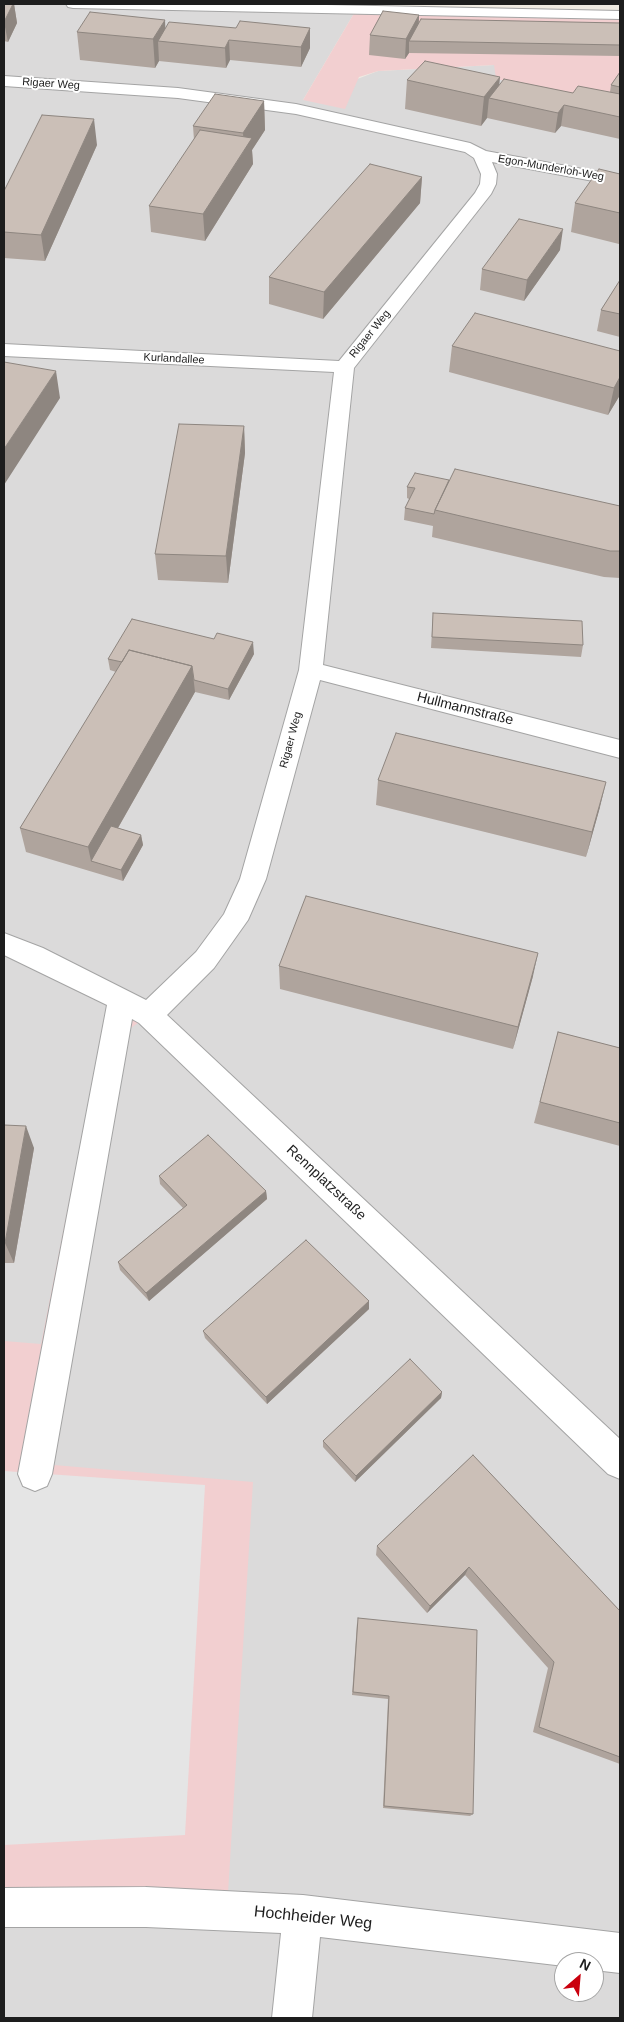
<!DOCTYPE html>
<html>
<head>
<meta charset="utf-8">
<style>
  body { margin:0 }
  #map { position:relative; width:624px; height:2022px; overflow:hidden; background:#efeae1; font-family:Arial,sans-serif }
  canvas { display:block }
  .frame { position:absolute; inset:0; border:5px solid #1d1d1d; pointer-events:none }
  .north { position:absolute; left:554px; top:1952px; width:50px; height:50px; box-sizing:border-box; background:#fff; border:1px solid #a5a5a5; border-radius:50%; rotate:27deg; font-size:14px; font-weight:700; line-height:20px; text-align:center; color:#1d1d1d }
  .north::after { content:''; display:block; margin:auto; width:18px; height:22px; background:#ca000e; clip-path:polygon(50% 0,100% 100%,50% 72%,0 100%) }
</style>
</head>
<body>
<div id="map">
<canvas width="624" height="2022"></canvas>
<div class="frame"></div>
<div class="north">N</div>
</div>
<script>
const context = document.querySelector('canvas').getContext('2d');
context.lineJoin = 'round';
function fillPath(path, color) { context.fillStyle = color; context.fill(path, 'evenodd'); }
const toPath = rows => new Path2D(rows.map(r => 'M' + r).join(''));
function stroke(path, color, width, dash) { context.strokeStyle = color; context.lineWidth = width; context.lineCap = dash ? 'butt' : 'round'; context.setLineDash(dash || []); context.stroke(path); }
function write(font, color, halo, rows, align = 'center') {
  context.font = font + ' Arial,sans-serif'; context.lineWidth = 4; context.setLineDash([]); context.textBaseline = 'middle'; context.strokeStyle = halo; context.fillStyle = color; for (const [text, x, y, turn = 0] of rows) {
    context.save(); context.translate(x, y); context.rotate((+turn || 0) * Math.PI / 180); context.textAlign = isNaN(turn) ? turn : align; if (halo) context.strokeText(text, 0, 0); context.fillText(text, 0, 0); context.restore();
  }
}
fillPath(toPath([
  [4,4,356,10,303,100,378,71,494,65,620,105,620,2018,4,2018],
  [564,1962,594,1962,594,1992,564,1992]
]), '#dbdada');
fillPath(toPath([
  [356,10,620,15,620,105,496,79,494,65,378,71,359,77,345,109,303,100],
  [110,993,149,1015,128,1030,54,1465,253,1482,227,1910,4,1910,4,1341,41,1344]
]), '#f2cfd0');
fillPath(toPath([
  [4,1471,205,1485,185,1835,4,1845]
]), '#e5e5e5');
const minor = toPath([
  [66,4,278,4,620,11,620,19,73,8,68,7,66,4],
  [4,76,178,88,296,104,470,143,486,151,620,176,620,186,492,162,497,174,496,184,491,194,354,368,323,665,620,740,620,758,320,680,266,879,248,920,214,968,167,1015,620,1439,620,1479,608,1474,139,1023,132,1019,52,1474,47,1486,35,1491,23,1486,18,1474,107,1005,4,955,4,933,43,948,146,1000,196,952,224,914,240,879,299,670,334,372,4,356,4,344,339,361,475,193,480,184,481,174,474,158,465,152,296,114,178,98,4,86,4,76],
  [146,1887,303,1895,620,1933,620,1973,594,1970,594,1962,564,1962,564,1966,320,1937,312,2018,272,2018,281,1933,146,1927,4,1927,4,1888,146,1887]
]);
stroke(minor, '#a4a4a4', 2);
fillPath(minor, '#fff');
fillPath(toPath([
  [4,4,14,4,17,23,8,42,4,41],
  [419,15,419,24,620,23,620,56,409,53,405,59,369,55,370,35],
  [165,28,310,28,310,48,301,67,230,60,226,68,159,61,155,68,80,60,77,32],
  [620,72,620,139,561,126,555,133,487,118,481,126,405,109,407,80,499,85,573,93,610,92,611,85],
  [264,101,265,130,252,150,253,164,205,241,151,232,149,206,194,140,193,126],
  [97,145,45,261,4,258,4,191],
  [620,174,620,242,619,244,571,232,575,203],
  [422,177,420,203,323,319,269,304,269,277],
  [560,250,524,301,480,290,482,269],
  [620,280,620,337,597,331,601,310],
  [452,346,620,351,620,395,608,415,449,372],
  [244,426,245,453,228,583,158,580,155,554],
  [449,480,620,506,620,578,604,577,432,537,433,526,404,520,405,508,409,499,407,498,407,487],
  [433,613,583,645,581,657,431,648],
  [254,654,229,700,195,692,118,828,141,835,143,845,123,881,26,852,20,828,116,672,110,670,108,659],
  [378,780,600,807,586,857,376,805],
  [279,966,533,976,513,1049,280,989],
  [558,1032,620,1048,620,1146,534,1123],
  [4,1125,34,1148,14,1263,4,1263],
  [159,1176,266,1191,267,1199,149,1301,120,1270,118,1262,183,1208,160,1184],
  [369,1301,369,1309,267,1404,205,1338,203,1331],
  [442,1392,441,1398,355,1482,323,1447,323,1441],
  [473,1455,620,1611,620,1764,533,1732,548,1668,465,1575,427,1613,376,1555,377,1546],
  [357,1623,473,1814,470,1816,383,1808,388,1699,352,1695]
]), '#afa49d');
fillPath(toPath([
  [13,4,14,4,17,23,8,42,4,22],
  [419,15,418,35,409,41,409,53,405,59,406,39],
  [165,20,166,42,158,41,159,61,155,68,153,39],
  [310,28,310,48,301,67,301,47],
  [229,40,230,60,226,68,225,48],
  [500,77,498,100,489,98,487,118,481,126,484,97],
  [264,101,265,130,252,150,253,164,205,241,203,214,244,151,243,133],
  [564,105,561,126,555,133,558,113],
  [94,119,97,145,45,261,41,235],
  [422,177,420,203,323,319,324,292],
  [563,229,560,250,524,301,527,280],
  [56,371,60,398,4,485,4,449],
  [620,377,620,395,608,415,614,388],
  [244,426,245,453,228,583,226,556],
  [253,642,254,654,229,700,228,689],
  [192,666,195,692,98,863,91,861,88,847],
  [606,782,600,807,586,857,592,832],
  [141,835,143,845,123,881,121,870],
  [538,953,533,976,513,1049,518,1027],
  [26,1126,34,1148,14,1263,5,1243],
  [266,1191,267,1199,149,1301,146,1293],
  [369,1301,369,1309,267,1404,266,1397],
  [442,1392,441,1398,355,1482,356,1476],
  [469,1567,465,1575,427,1613,430,1606]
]), '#8e8680');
const building = toPath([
  [4,4,13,4,4,22,4,4],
  [383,11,419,15,406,39,370,35,383,11],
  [90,12,165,20,153,39,77,32,90,12],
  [421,19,620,23,620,45,409,41,421,19],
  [240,21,310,28,301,47,229,40,225,48,158,41,169,22,236,28,240,21],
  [425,61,500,77,484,97,407,80,425,61],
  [620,72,620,87,611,85,620,72],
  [504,79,573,93,578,86,620,94,620,117,564,105,558,113,489,98,504,79],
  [215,94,264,101,243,133,193,126,215,94],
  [42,115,94,119,41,235,4,232,4,191,42,115],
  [200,130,252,138,203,214,149,206,200,130],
  [370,164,422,177,324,292,269,277,370,164],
  [599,169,620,174,620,213,575,203,599,169],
  [519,219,563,229,527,280,482,269,519,219],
  [620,280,620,314,601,310,620,280],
  [475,313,620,351,620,377,614,388,452,346,475,313],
  [4,362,56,371,4,449,4,362],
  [179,424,244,426,226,556,155,554,179,424],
  [455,469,620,506,620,551,610,551,435,510,455,469],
  [415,473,449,480,435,510,434,514,405,508,415,488,407,487,415,473],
  [433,613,582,621,583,645,432,637,433,613],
  [132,619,214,639,217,633,253,642,228,689,194,680,192,666,129,650,122,662,108,659,132,619],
  [129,650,192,666,88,847,20,828,129,650],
  [396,733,606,782,592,832,378,780,396,733],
  [111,826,141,835,121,870,91,861,111,826],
  [306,896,538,953,518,1027,279,966,306,896],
  [558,1032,620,1048,620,1123,540,1102,558,1032],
  [4,1125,26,1126,5,1243,4,1243,4,1125],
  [208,1135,266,1191,146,1293,118,1262,187,1205,159,1176,208,1135],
  [306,1240,369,1301,266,1397,203,1331,306,1240],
  [410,1359,442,1392,356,1476,323,1441,410,1359],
  [473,1455,620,1611,620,1757,539,1727,554,1662,469,1567,430,1606,377,1546,473,1455],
  [358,1618,477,1630,473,1814,384,1806,389,1696,353,1692,358,1618]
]);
fillPath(building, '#cbbfb7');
stroke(building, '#8e8680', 1);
write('11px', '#1d1d1d', '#fff', [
  ["Rigaer Weg",51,84,4],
  ["Egon-Munderloh-Weg",551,168,10],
  ["Rigaer Weg",370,334,-51],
  ["Kurlandallee",174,359,3],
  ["Rigaer Weg",291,740,-75]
]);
write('14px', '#1d1d1d', '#fff', [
  ["Hullmannstraße",465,709,14],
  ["Rennplatzstraße",326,1183,43]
]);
write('16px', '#1d1d1d', '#fff', [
  ["Hochheider Weg",313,1918,6]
]);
</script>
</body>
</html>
